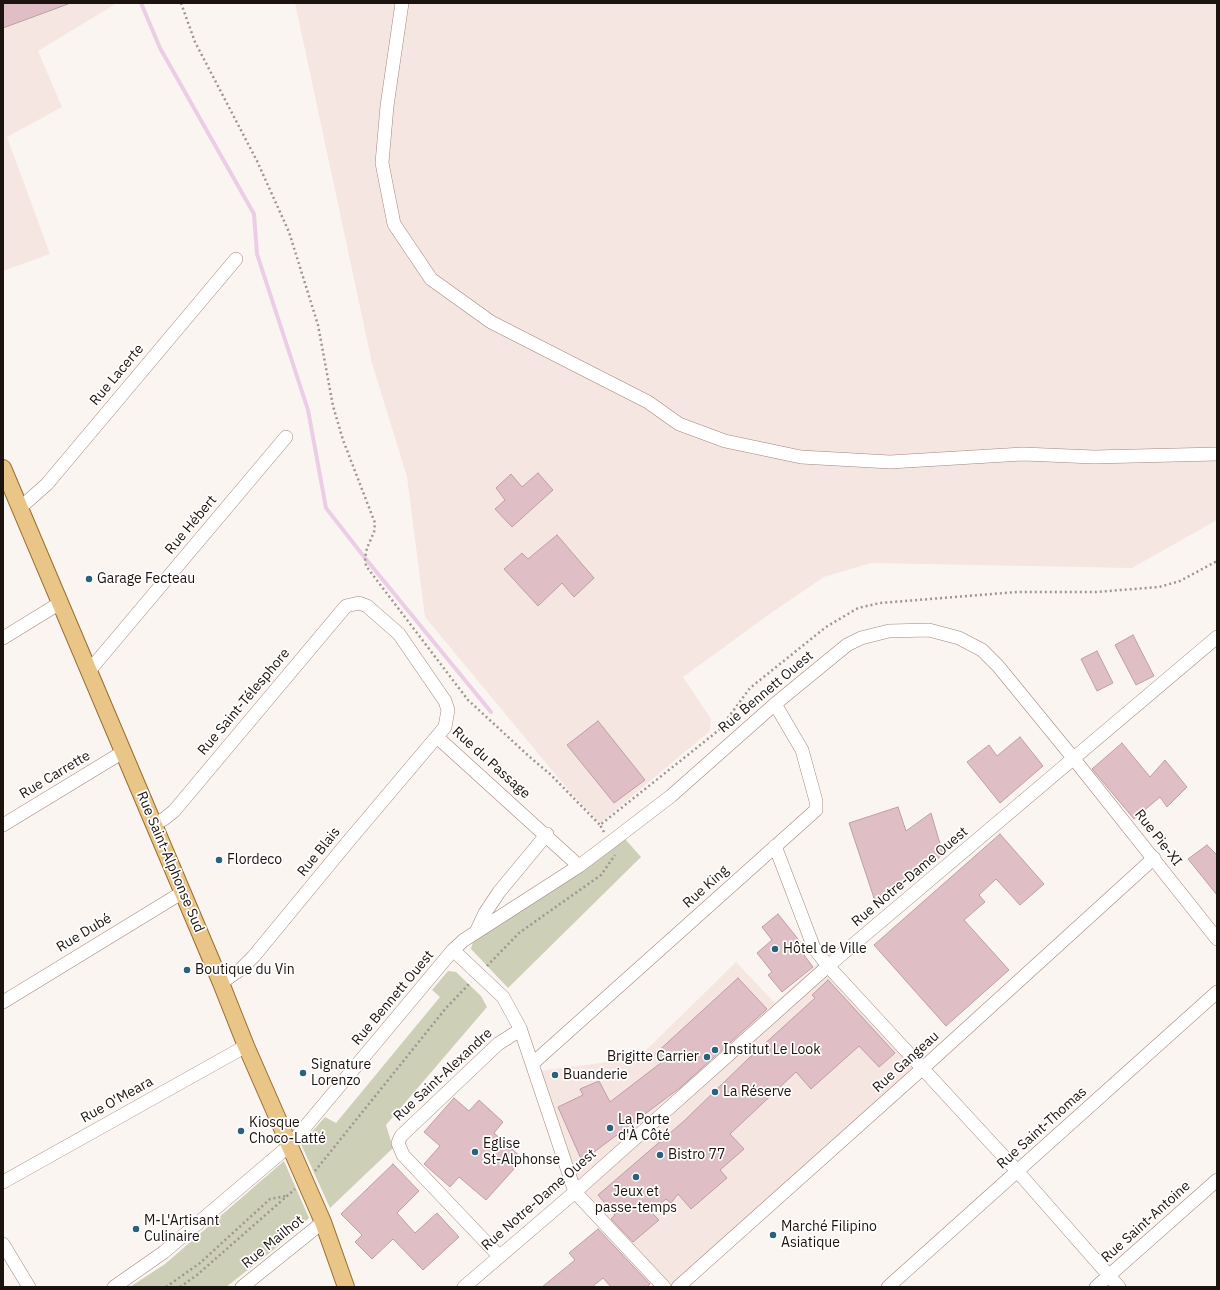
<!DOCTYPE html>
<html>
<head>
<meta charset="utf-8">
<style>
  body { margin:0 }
  #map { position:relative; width:1220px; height:1290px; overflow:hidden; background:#fbf5f2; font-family:"IBM Plex Sans",sans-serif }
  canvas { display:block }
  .frame { position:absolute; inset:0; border:4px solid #1c120e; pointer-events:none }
</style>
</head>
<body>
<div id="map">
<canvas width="1220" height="1290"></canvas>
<div class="frame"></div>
</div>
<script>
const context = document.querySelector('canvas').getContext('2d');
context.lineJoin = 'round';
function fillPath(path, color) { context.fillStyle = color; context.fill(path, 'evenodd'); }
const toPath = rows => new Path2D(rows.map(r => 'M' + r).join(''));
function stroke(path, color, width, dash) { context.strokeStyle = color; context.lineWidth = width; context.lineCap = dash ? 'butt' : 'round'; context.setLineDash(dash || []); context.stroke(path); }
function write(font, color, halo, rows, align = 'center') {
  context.font = font + ' "IBM Plex Sans",sans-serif'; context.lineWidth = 3.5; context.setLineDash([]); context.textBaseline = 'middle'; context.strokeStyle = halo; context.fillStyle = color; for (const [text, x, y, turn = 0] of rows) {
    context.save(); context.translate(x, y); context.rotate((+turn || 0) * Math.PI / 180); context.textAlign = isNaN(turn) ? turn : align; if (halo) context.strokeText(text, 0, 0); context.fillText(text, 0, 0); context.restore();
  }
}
fillPath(toPath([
  [3,3,117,3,38,51,62,107,7,137,50,254,3,271],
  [295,3,1217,3,1217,520,1132,568,871,563,824,577,771,613,683,677,711,719,710,731,600,823,570,792,425,617,407,477,372,363],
  [736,962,775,1003,818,963,918,1068,669,1287,576,1182,540,1071,638,1058]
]), '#f6e6e1');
fillPath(toPath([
  [625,839,641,857,508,988,471,949,473,942],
  [448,971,456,972,481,996,487,1007,386,1125,393,1148,330,1208,301,1144,325,1117,336,1123,440,997,432,990],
  [284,1161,309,1218,277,1247,226,1287,130,1287,165,1264]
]), '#cdcfb6');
stroke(toPath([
  [141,3,160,48,254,214,257,254,308,410,326,508,365,558,491,712]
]), '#ebcde6', 4);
const building = toPath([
  [3,3,67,3,68,4,3,28,3,3],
  [538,473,553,490,512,527,495,509,505,500,496,488,511,474,522,487,538,473],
  [557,535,594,578,574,597,562,583,538,606,504,569,522,553,528,559,557,535],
  [1133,635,1154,676,1136,685,1115,645,1133,635],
  [1097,651,1113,683,1097,691,1081,659,1097,651],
  [598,721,645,780,614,803,567,745,598,721],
  [1020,737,1043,766,1000,803,967,762,989,745,997,756,1020,737],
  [1122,743,1150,777,1165,760,1187,787,1167,807,1160,797,1134,819,1092,769,1122,743],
  [898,807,906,831,931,813,943,854,923,872,922,868,876,904,849,823,898,807],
  [1000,834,1044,884,1020,905,996,879,979,895,985,902,964,920,1009,970,946,1026,874,945,1000,834],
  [1207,845,1217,855,1217,895,1188,859,1207,845],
  [778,914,806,949,807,952,804,955,813,967,782,992,768,975,772,972,757,953,772,940,762,927,778,914],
  [738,978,767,1009,681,1087,582,1161,558,1107,583,1095,580,1089,599,1081,610,1102,662,1062,655,1054,738,978],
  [828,980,895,1053,879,1067,859,1046,811,1089,796,1072,730,1134,744,1149,720,1170,727,1178,691,1209,678,1194,671,1203,666,1199,651,1212,659,1220,633,1242,611,1219,615,1215,598,1195,684,1121,749,1058,815,998,812,995,828,980],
  [454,1098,469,1111,479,1100,503,1122,494,1133,523,1159,486,1200,459,1177,450,1187,424,1164,440,1146,424,1132,454,1098],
  [393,1164,419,1191,397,1213,415,1233,437,1213,459,1237,423,1270,393,1239,372,1259,355,1242,362,1235,341,1214,393,1164],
  [598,1229,650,1284,647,1287,611,1287,603,1278,592,1287,542,1287,575,1260,569,1253,598,1229]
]);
fillPath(building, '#dfbfc5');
stroke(building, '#bd9ea4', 1);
const minor = toPath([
  [402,3,387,106,382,163,394,224,431,279,491,322,648,402,679,424,725,441,801,457,890,462,1023,454,1094,457,1217,454],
  [20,508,47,484,236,259],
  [3,638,60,603],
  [89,671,286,437],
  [437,737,579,866],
  [154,824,164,819,174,811,346,606,359,603,367,606,399,634,445,701,448,710,445,727,347,843,254,956,241,969,221,983],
  [3,825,123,752],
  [775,846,814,948,828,966,1018,1172,1119,1287],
  [477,930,485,913,499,892,547,834],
  [453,950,503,997,520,1028,575,1192,664,1287],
  [3,1002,183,892],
  [532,1064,816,810,816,801,802,750,775,704],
  [3,1182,246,1046],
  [3,1244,29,1287],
  [499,1256,403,1155,398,1143,401,1136,498,1044,520,1030],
  [114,1287,164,1252,290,1145,453,950,464,940,579,866,611,842,671,796,775,704,847,645,861,638,889,631,929,630,959,638,982,650,998,666,1074,759,1217,939],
  [242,1287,323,1222],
  [464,1287,575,1192,828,966,1217,637],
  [678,1287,923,1068,1154,858],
  [888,1287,1217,992],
  [1096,1287,1217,1180]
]);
const major = toPath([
  [3,468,221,983,246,1046,323,1222,346,1287]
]);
stroke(minor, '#a2867c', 14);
stroke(major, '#996d2a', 18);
stroke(toPath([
  [181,3,195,42,257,161,289,232,318,325,333,406,343,440,375,523,374,532,367,548,365,558,366,566,468,700,532,759,550,774,600,825],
  [604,832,600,825,719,730,750,688,826,627,858,608,880,603,1017,592,1096,592,1159,587,1180,581,1217,561],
  [487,966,519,933,601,875,615,855],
  [315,1171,446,1008,471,982],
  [166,1287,200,1263,270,1199,286,1196],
  [180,1287,197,1275,295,1189]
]), '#9d9592', 2.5, [2, 3]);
stroke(minor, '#fff', 13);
stroke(major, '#eac588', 16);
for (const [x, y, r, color] of [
  [89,579,4,"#28637b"],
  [219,860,4,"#28637b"],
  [775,949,4,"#28637b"],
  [187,970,4,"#28637b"],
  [715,1050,4,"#28637b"],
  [707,1057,4,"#28637b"],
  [303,1073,4,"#28637b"],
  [555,1075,4,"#28637b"],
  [715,1092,4,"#28637b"],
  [610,1128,4,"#28637b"],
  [241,1131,4,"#28637b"],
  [475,1152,4,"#28637b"],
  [660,1155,4,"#28637b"],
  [636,1177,4,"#28637b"],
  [136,1229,4,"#28637b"],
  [773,1235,4,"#28637b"]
]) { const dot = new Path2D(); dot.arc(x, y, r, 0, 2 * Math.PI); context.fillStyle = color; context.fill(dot); stroke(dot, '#fff', 1.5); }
write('14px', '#1c120e', '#fff', [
  ["Rue Lacerte",117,375,-50],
  ["Rue Hébert",191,525,-50],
  ["Rue Bennett Ouest",766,692,-40],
  ["Rue Saint-Télesphore",244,702,-50],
  ["Rue du Passage",491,763,42],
  ["Rue Carrette",55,775,-31],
  ["Rue Pie-XI",1158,838,52],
  ["Rue Blais",319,852,-51],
  ["Rue Saint-Alphonse Sud",170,862,67],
  ["Rue Notre-Dame Ouest",910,877,-40],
  ["Rue King",706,887,-42],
  ["Rue Dubé",84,933,-31],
  ["Rue Bennett Ouest",393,998,-50],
  ["Rue Gangeau",906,1062,-42],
  ["Rue Saint-Alexandre",443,1075,-43],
  ["Rue O'Meara",117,1100,-29],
  ["Rue Saint-Thomas",1042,1128,-42],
  ["Rue Notre-Dame Ouest",539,1200,-41],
  ["Rue Saint-Antoine",1146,1222,-42],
  ["Rue Mailhot",273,1242,-39]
]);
write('14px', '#1c120e', '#fff', [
  ["Garage Fecteau",97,579],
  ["Flordeco",227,860],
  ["Hôtel de Ville",783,949],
  ["Boutique du Vin",195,970],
  ["Institut Le Look",723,1050],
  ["Brigitte Carrier",699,1057,"right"],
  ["Signature",311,1065],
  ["Lorenzo",311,1081],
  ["Buanderie",563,1075],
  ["La Réserve",723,1092],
  ["La Porte",618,1120],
  ["d'À Côté",618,1136],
  ["Kiosque",249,1123],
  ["Choco-Latté",249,1139],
  ["Eglise",483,1144],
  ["St-Alphonse",483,1160],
  ["Bistro 77",668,1155],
  ["Jeux et",636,1192,"center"],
  ["passe-temps",636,1208,"center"],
  ["M-L'Artisant",144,1221],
  ["Culinaire",144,1237],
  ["Marché Filipino",781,1227],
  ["Asiatique",781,1243]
], 'left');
</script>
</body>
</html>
